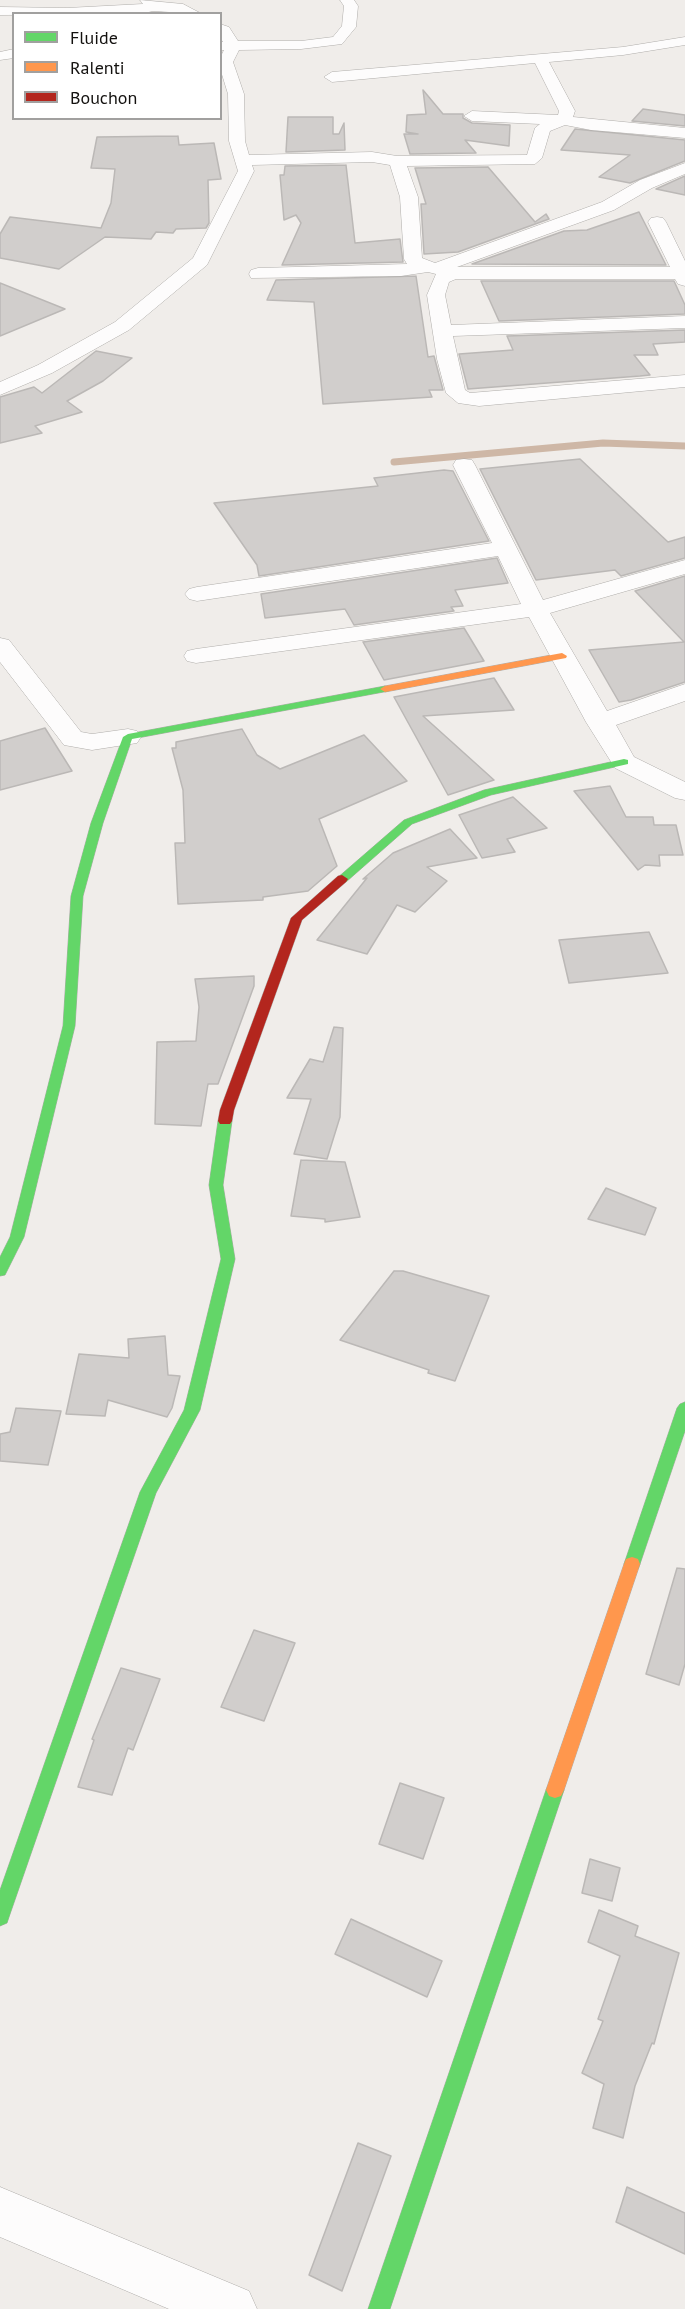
<!DOCTYPE html>
<html>
<head>
<meta charset="utf-8">
<style>
  body { margin:0 }
  #map { position:relative; width:685px; height:2309px; overflow:hidden; background:#f0edea; font-family:"PT Sans",sans-serif }
  canvas { display:block }
  .legend { position:absolute; left:12px; top:12px; width:210px; height:108px; box-sizing:border-box; background:#fff; border:2px solid #a1a09f; margin:0; padding:8px 10px; list-style:none; font-size:18px; color:#13110f }
  .legend li { display:flex; align-items:center; gap:12px; height:30px }
  .legend b { width:30px; border:2px solid #a1a09f }
</style>
</head>
<body>
<div id="map">
<canvas width="685" height="2309"></canvas>
<ul class="legend">
<li><b style="height:8px;background:#63d668"></b>Fluide</li>
<li><b style="height:8px;background:#ff974d"></b>Ralenti</li>
<li><b style="height:8px;background:#b3261e"></b>Bouchon</li>
</ul>
</div>
<script>
const context = document.querySelector('canvas').getContext('2d');
context.lineJoin = 'round';
const toPath = rows => new Path2D(rows.map(r => 'M' + r).join(''));
function stroke(path, color, width, dash) { context.strokeStyle = color; context.lineWidth = width; context.lineCap = dash ? 'butt' : 'round'; context.setLineDash(dash || []); context.stroke(path); }
function fillPath(path, color) { context.fillStyle = color; context.fill(path, 'evenodd'); }
stroke(toPath([
  [394,462,603,443,685,446]
]), '#ceb7a6', 7);
const building = toPath([
  [423,90,443,114,463,114,463,118,472,123,510,125,509,146,465,140,476,153,410,154,404,134,418,134,406,132,407,115,426,114,423,90],
  [643,109,685,115,685,126,632,121,643,109],
  [288,117,333,117,333,134,339,134,344,123,345,150,286,152,288,117],
  [575,129,685,140,685,161,630,183,599,177,630,155,561,150,575,129],
  [178,136,179,145,214,143,221,179,208,180,209,223,206,228,176,229,173,233,156,232,151,239,105,237,59,269,0,258,0,234,10,217,101,228,111,203,115,169,91,168,97,137,178,136],
  [346,165,355,243,400,239,403,262,282,265,301,223,296,215,284,220,280,175,284,175,285,166,346,165],
  [488,167,535,222,546,214,549,219,458,252,424,254,421,204,426,204,415,168,488,167],
  [685,176,685,195,656,189,685,176],
  [639,212,666,265,472,264,564,231,587,230,639,212],
  [416,276,428,357,434,356,443,390,429,390,432,397,323,404,314,302,267,300,276,280,416,276],
  [481,281,674,281,685,305,685,314,499,321,481,281],
  [0,283,65,309,0,336,0,283],
  [685,330,685,342,653,344,658,355,634,355,650,375,640,376,468,389,459,354,513,350,507,336,685,330],
  [96,351,132,358,103,381,67,401,82,412,35,426,42,433,0,443,0,397,34,387,42,393,96,351],
  [580,459,668,542,685,537,685,558,621,576,615,570,536,580,480,469,580,459],
  [444,470,453,471,489,541,259,576,257,565,214,503,378,486,374,478,444,470],
  [497,558,508,583,455,590,463,606,451,607,454,611,354,625,345,609,265,618,261,594,497,558],
  [685,576,685,682,631,700,619,702,589,650,684,642,635,591,685,576],
  [464,628,484,661,384,680,363,642,464,628],
  [494,678,514,710,423,716,494,780,448,795,394,697,494,678],
  [45,728,72,771,0,790,0,741,45,728],
  [242,729,257,755,280,769,364,735,407,781,319,819,337,866,308,891,263,897,263,900,178,904,175,843,185,843,183,790,172,748,176,748,176,742,242,729],
  [610,786,626,817,653,817,654,825,676,825,683,855,659,855,660,866,645,865,638,870,574,791,610,786],
  [513,797,547,828,507,839,515,852,482,858,459,815,513,797],
  [450,829,477,858,427,867,447,881,415,912,397,905,367,954,317,940,367,878,363,879,393,853,450,829],
  [649,932,668,973,569,983,559,940,649,932],
  [254,976,254,986,218,1084,208,1084,201,1126,155,1124,157,1042,196,1041,199,1007,195,979,254,976],
  [334,1027,343,1028,340,1117,327,1159,294,1154,311,1099,287,1098,310,1059,323,1062,334,1027],
  [301,1160,345,1162,360,1217,325,1222,325,1219,291,1216,301,1160],
  [606,1188,656,1208,645,1235,588,1219,606,1188],
  [394,1271,403,1271,489,1296,455,1381,428,1373,429,1370,340,1340,394,1271],
  [165,1336,168,1375,180,1376,172,1408,167,1417,108,1400,105,1416,66,1414,79,1354,129,1358,128,1339,165,1336],
  [16,1408,61,1411,48,1465,0,1461,0,1434,10,1432,16,1408],
  [677,1568,685,1569,685,1664,679,1685,646,1674,677,1568],
  [254,1630,295,1643,264,1721,221,1707,254,1630],
  [121,1668,160,1679,133,1750,128,1748,112,1795,78,1787,94,1740,92,1739,121,1668],
  [400,1783,444,1798,423,1859,379,1844,400,1783],
  [590,1859,620,1868,612,1901,582,1893,590,1859],
  [599,1910,638,1926,635,1936,679,1953,654,2044,652,2043,635,2086,623,2138,593,2128,604,2084,582,2073,603,2021,598,2019,620,1956,588,1942,599,1910],
  [351,1919,442,1961,427,1997,335,1954,351,1919],
  [358,2143,391,2156,342,2291,309,2275,358,2143],
  [627,2187,685,2213,685,2254,616,2222,627,2187]
]);
fillPath(building, '#d1cecc');
stroke(building, '#bbb8b6', 1.5);
const street = toPath([
  [140,0,183,4,202,14,153,11,140,14,0,15,0,7,67,8,143,4,140,0],
  [340,0,354,0,358,6,356,27,342,44,301,49,239,50,233,62,244,94,245,141,249,155,372,152,397,156,527,155,535,128,540,124,472,121,464,116,472,111,558,115,559,111,535,63,332,82,324,77,332,72,623,47,685,37,685,45,623,55,549,62,575,111,573,117,685,128,685,138,591,130,565,125,550,131,542,158,535,164,407,166,418,197,422,258,435,263,602,202,640,180,685,163,685,174,652,188,614,210,457,267,670,267,648,222,651,218,657,217,663,218,666,222,685,261,685,286,678,284,675,279,456,279,449,282,445,295,451,325,685,316,685,328,453,336,465,390,470,393,685,375,685,387,479,406,458,403,446,393,437,359,427,295,436,274,428,272,401,276,251,278,249,274,251,270,258,268,407,264,404,259,400,197,390,165,372,162,252,165,254,171,207,265,129,330,52,373,0,395,0,382,38,365,115,322,193,258,238,171,229,141,228,94,220,68,220,58,224,50,220,50,220,42,223,42,220,37,220,24,229,27,238,41,301,41,333,37,342,26,344,6,340,0],
  [14,49,14,58,0,60,0,52,14,49],
  [464,459,472,460,475,465,543,600,685,560,685,574,550,613,607,711,685,684,685,701,616,725,634,757,685,782,685,800,675,798,615,768,586,722,529,617,196,663,187,661,184,656,187,651,196,649,521,604,498,556,197,601,189,599,185,594,189,589,197,587,492,543,453,465,456,460,464,459],
  [0,638,9,640,81,732,92,734,128,729,137,731,141,737,137,743,92,750,64,745,0,662,0,638],
  [0,2187,249,2291,257,2309,169,2309,0,2237,0,2187]
]);
const fast = toPath([
  [385,686,390,689,389,691,132,739,103,823,83,896,75,1026,24,1237,5,1275,0,1276,0,1257,10,1237,63,1026,71,896,91,823,123,737,128,734,385,686],
  [624,759,628,760,628,764,491,795,412,824,346,882,338,882,336,879,404,820,484,790,624,759],
  [225,1116,232,1121,223,1185,235,1259,200,1410,156,1493,9,1917,7,1923,0,1926,0,1890,140,1492,184,1410,221,1259,209,1185,218,1121,225,1116],
  [685,1402,685,1431,640,1564,638,1569,632,1571,626,1569,624,1564,677,1408,680,1404,685,1402],
  [555,1782,561,1784,564,1790,390,2309,368,2309,546,1790,549,1784,555,1782]
]);
const slow = toPath([
  [562,653,567,656,566,658,385,692,380,689,385,686,562,653],
  [632,1557,638,1559,640,1564,564,1790,561,1796,555,1798,549,1796,546,1790,624,1564,626,1559,632,1557]
]);
const jam = toPath([
  [342,875,348,879,346,882,302,920,234,1110,232,1121,230,1124,220,1124,218,1121,220,1110,291,918,338,876,342,875]
]);
stroke(street, '#afadaa', 1);
stroke(fast, '#afadaa', 1);
stroke(slow, '#afadaa', 1);
stroke(jam, '#afadaa', 1);
fillPath(street, '#fdfcfc');
fillPath(fast, '#63d668');
fillPath(slow, '#ff974d');
fillPath(jam, '#b3261e');
</script>
</body>
</html>
